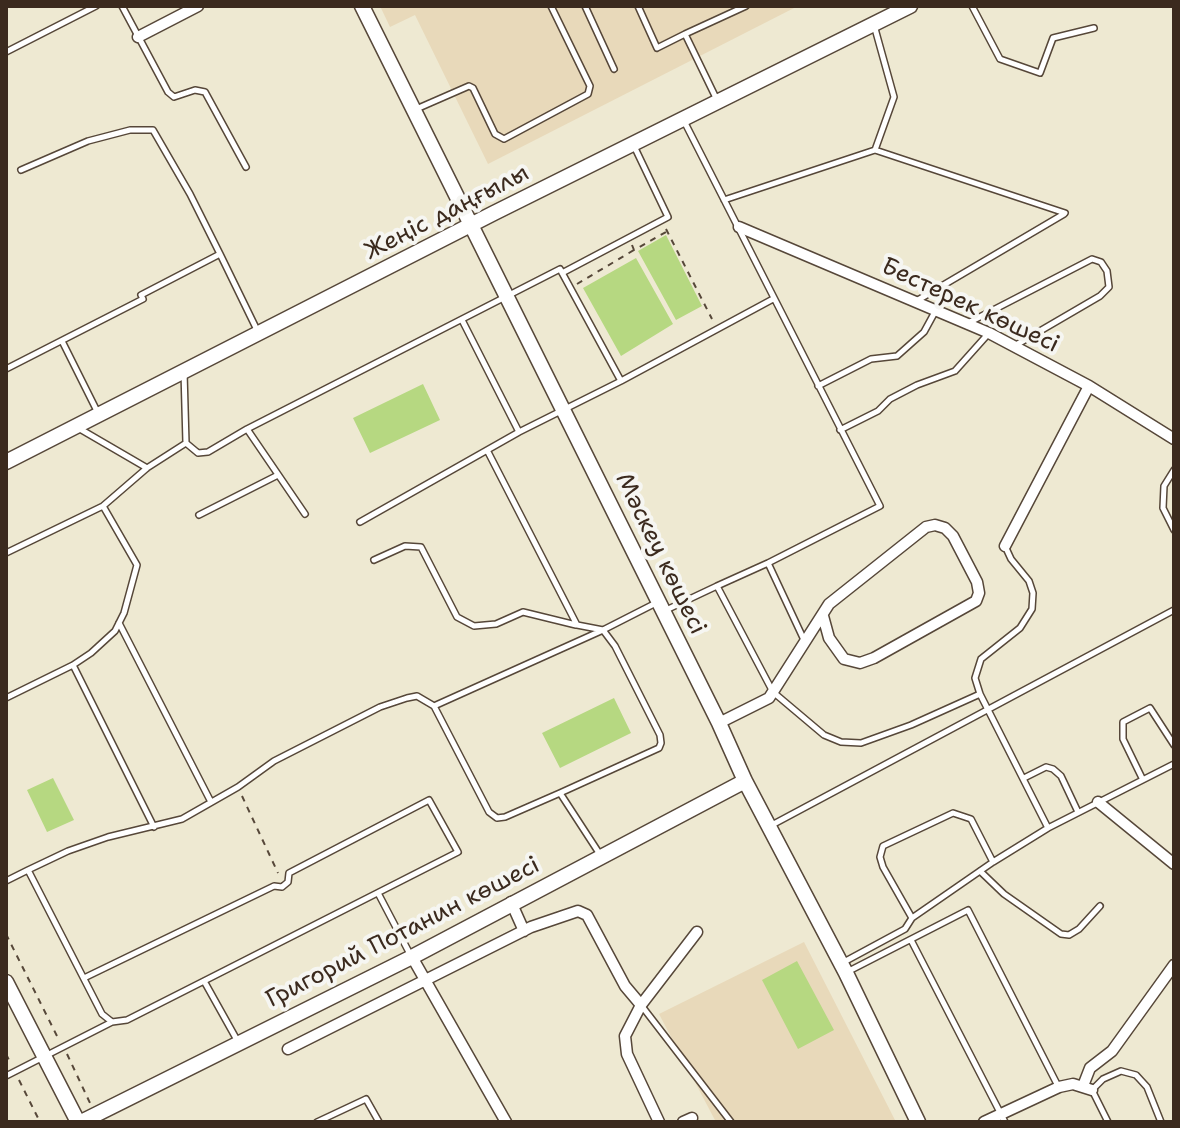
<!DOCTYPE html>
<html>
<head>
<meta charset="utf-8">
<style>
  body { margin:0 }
  #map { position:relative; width:1180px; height:1128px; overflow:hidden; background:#eee9d2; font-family:"Shantell Sans",sans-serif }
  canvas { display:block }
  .frame { position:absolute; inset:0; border:8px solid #3b2a1e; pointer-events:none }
</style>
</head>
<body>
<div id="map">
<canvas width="1180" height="1128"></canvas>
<div class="frame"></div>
</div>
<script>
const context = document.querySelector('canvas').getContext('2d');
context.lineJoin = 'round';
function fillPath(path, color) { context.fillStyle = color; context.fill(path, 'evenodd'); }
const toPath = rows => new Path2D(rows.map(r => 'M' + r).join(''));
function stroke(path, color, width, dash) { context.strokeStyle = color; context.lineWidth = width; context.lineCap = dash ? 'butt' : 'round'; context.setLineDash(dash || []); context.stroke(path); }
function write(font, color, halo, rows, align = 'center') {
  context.font = font + ' "Shantell Sans",sans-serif'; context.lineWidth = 8; context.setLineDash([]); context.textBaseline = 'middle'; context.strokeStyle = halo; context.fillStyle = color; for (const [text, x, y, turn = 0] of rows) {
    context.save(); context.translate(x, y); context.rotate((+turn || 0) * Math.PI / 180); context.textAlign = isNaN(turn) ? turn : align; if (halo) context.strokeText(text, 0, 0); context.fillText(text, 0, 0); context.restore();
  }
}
fillPath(toPath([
  [380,6,798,6,488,164,415,15,390,27],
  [804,942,896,1122,716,1122,659,1014]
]), '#e8d9ba');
fillPath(toPath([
  [666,235,702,306,676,320,638,251],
  [636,258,673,324,621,356,583,288],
  [423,384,440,420,370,453,353,418],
  [614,698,631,733,560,768,542,733],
  [53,778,74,820,47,832,27,790],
  [797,961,834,1030,798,1049,762,980]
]), '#b6d881');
const lane = toPath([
  [122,6,168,92,174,97,195,90,205,92,246,167],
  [585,6,614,69],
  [638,6,657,48,685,34],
  [972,6,1000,59,1040,73,1053,38,1094,28],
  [6,52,96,6],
  [717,100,685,34,746,6],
  [414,110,469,86,473,88,495,134,504,139,588,94,590,86,551,6],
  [684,121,880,506,768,563,717,586,773,692,824,735,841,742,861,743,911,725,980,694],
  [875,150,1065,213],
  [21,170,88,141,130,130,153,130,190,194,220,254],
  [724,200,875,150,894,97,874,25],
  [562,273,668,217,634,146],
  [918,300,1064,214],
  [462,320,519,432],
  [968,323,1092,259,1101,262,1107,271,1109,287,1100,296,1016,345],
  [62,341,98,413],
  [6,369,143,299,141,295,220,254,258,332],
  [184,372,186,443],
  [818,386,871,359,897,356,924,332,936,310],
  [80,429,147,468],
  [247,429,305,514],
  [840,430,878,411,890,399,917,385,955,371,989,333],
  [487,450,577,625,603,630,656,603],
  [1174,470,1164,486,1163,508,1174,530],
  [103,506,147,468,186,443,198,453,208,452,247,429,560,269,621,381],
  [199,515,278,475],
  [360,522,519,432,621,381,773,299],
  [6,553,103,506,137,565,124,613,115,631,91,653,73,665,6,698],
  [374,560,405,546,421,547,457,617,474,626,496,624,523,612,576,625],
  [768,563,805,642],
  [664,611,717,586],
  [119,623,211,802],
  [73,665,154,827],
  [1024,778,1046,767,1053,769,1061,776,1078,812],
  [1142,778,1123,739,1123,722,1150,708,1174,745],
  [560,793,601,856],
  [770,826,1174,610],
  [1048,828,1174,764],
  [28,870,68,851,108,837,182,819,238,787,274,761,380,707,407,698,417,696,434,706,489,812,497,818,505,817,560,793,659,748,661,743,660,735,615,646,603,630,434,706],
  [980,871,1004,894,1061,934,1069,935,1079,929,1100,906],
  [6,881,28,870,102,1014,112,1022],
  [378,893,411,956],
  [912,918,883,867,880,857,883,846,953,813,971,819,993,862],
  [911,940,1005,1122],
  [842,963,905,929,912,918,993,862,1048,828,980,694,975,678,981,659,1020,628,1032,609,1033,593,1029,581,1011,559,1005,546],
  [847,972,968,910,1058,1086],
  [204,981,237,1040],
  [641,1005,731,1122],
  [6,1076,112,1022,127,1020,204,981,458,852,429,800,289,873,288,882,282,887,274,886,84,978],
  [317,1122,366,1099,379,1122],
  [1108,1122,1092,1090,1103,1079,1121,1071,1136,1075,1147,1087,1161,1122]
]);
const street = toPath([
  [138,37,198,6],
  [739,227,989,333,1089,386,1174,439],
  [1005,546,1089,386],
  [719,723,769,698,829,604,926,527,935,525,945,528,953,536,977,582,979,593,976,601,874,658,860,663,844,659,829,638,823,616],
  [1098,802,1174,864],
  [511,902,524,931],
  [412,957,506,1122],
  [288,1049,531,927,578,911,587,915,625,986,641,1005],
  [1083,1086,1090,1068,1112,1051,1174,965],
  [659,1122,627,1054,625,1036,641,1005,697,932],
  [683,1122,692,1118],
  [984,1122,1059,1087,1073,1084,1092,1090]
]);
const secondary = toPath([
  [362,6,719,723,745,781,846,973,918,1122],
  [6,462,494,213,910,6],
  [6,982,78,1122],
  [81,1122,412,957,745,781]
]);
stroke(lane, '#564739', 8);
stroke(street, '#564739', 13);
stroke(secondary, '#564739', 17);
stroke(toPath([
  [666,229,712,319],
  [632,245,634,250,666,232],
  [577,284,634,250],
  [242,796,278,873],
  [6,934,58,1038],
  [6,1054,11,1064],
  [67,1054,90,1103],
  [19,1080,40,1122]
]), '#564739', 2, [6, 6]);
stroke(lane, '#fff', 5);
stroke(street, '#fff', 10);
stroke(secondary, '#fff', 14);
write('24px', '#3b2a1e', '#f6f6f2', [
  ["Жеңіс даңғылы",447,213,-27],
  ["Бестерек көшесі",970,306,25],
  ["Мәскеу көшесі",660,554,64],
  ["Григорий Потанин көшесі",403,933,-27]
]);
</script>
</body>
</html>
